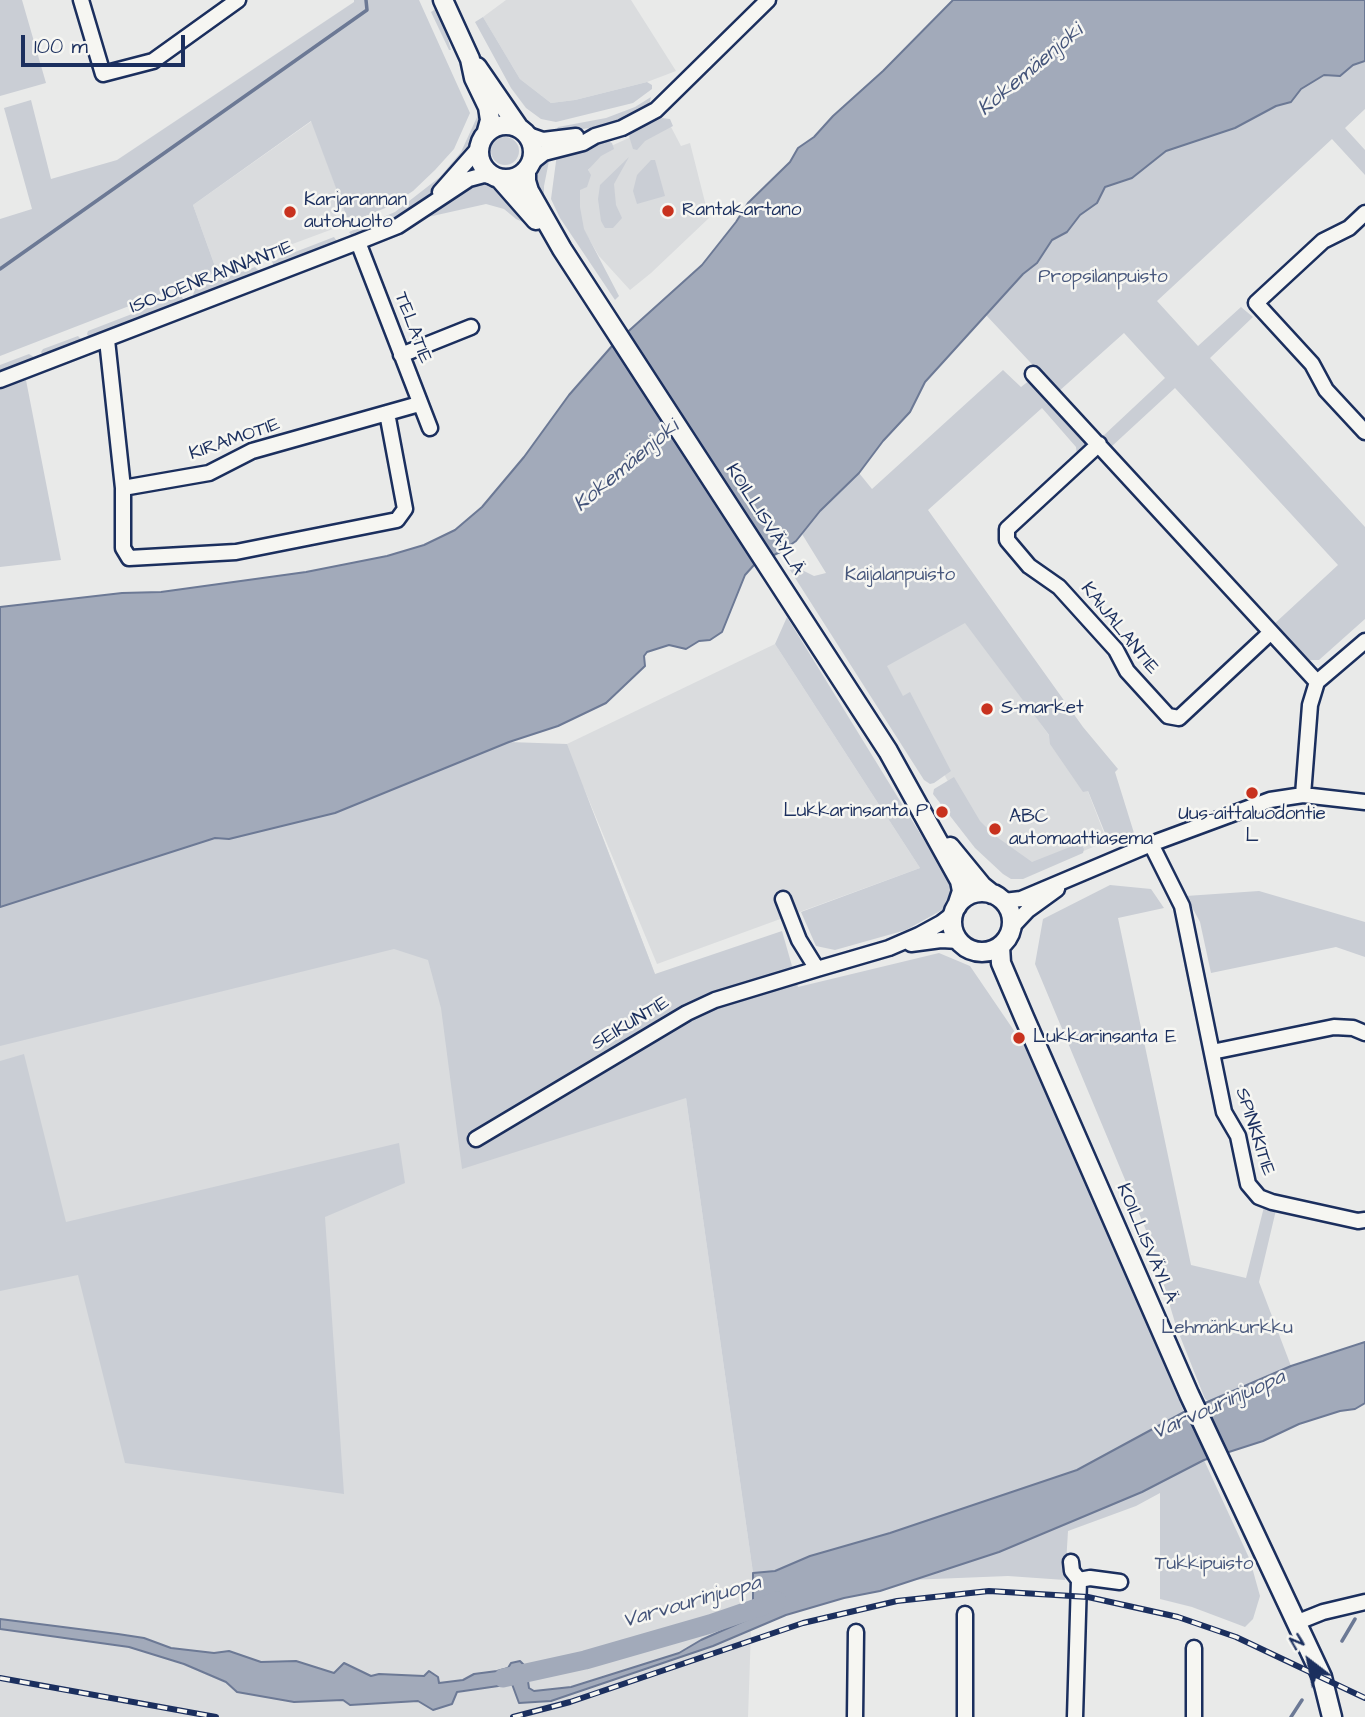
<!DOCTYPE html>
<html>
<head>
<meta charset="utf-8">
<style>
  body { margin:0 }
  #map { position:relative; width:1365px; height:1717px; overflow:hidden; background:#e9eae9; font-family:"Architects Daughter",sans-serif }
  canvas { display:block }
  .north { position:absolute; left:1274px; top:1626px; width:70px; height:70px; -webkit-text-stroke:5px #f6f6f2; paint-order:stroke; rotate:328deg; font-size:19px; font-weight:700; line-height:28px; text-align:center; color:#1b2f5e }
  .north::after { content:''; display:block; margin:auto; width:24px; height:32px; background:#1b2f5e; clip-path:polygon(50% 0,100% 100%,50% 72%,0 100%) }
  .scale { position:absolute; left:21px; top:35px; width:164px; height:32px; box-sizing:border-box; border:4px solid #1b2f5e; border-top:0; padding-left:9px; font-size:21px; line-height:24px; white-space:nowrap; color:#1b2f5e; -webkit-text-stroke:5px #f6f6f2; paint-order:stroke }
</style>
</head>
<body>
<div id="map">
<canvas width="1365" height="1717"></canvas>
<div class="north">N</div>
<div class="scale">100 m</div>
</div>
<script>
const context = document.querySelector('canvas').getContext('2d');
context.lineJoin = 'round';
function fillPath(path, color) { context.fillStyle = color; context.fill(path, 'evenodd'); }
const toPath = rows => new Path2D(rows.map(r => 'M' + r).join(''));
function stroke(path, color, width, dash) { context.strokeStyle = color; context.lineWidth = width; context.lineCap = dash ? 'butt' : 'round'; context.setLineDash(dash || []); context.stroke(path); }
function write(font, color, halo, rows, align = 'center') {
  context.font = font + ' "Architects Daughter",sans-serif'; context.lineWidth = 5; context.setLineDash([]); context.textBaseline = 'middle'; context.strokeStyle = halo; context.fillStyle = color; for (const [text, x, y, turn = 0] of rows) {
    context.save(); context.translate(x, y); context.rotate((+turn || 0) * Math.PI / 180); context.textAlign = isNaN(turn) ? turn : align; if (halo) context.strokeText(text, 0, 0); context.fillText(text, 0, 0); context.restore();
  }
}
fillPath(toPath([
  [506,0,631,0,676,71,647,82,575,100,551,103,520,79,483,17],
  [312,121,349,223,217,272,193,205],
  [662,123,671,127,681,146,690,143,709,218,651,273,630,290,599,256,568,204,600,151],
  [967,620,1087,789,1107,841,1030,874,978,838,886,665],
  [775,644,920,868,657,964,583,786,655,974,686,1098,753,1573,748,1717,0,1717,0,914,567,744]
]), '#dadcde');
fillPath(toPath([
  [0,0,22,0,46,83,0,96],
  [354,0,419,0,470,113,454,149,435,170,413,191,390,206,349,223,311,121,193,205,217,272,0,356,0,219,32,209,4,108,31,100,51,179,117,160,354,2],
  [437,8,442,19,451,50,449,50,431,12],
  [483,17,520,79,551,103,575,100,647,82,652,85,652,89,633,103,556,122,541,119,526,108,511,88,475,22],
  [1365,61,1365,109,1345,128,1365,150,1365,175,1332,139,1157,301,1198,346,1241,307,1253,317,1210,358,1365,527,1365,619,1319,660,1306,660,1273,625,1338,565,1175,388,1111,447,1102,437,1165,378,1124,333,1058,392,986,315,1023,274,1037,263,1052,240,1067,232,1080,215,1097,203,1105,186,1132,178,1166,151,1235,128,1276,106,1291,102,1301,89,1324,75,1340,76,1353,65],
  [651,97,649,105,639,113,612,124,554,134,558,127,606,118,635,107],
  [484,113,482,125,465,156,438,188,397,217,355,236,351,235,349,232,395,212,440,177,461,152,478,115],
  [662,118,670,119,673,126,645,141,637,150,633,149,629,136,630,133],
  '491 151a14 14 0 1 1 28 0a14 14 0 1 1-28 0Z',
  [606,140,612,143,614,149,601,156,588,170,591,175,587,187,580,190,580,207,584,229,619,296,615,300,560,218,551,199,557,154],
  [550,156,544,186,544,208,531,186,535,166],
  [629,157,614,184,616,205,622,218,613,228,605,228,601,221,598,199,600,185],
  [651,160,655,160,665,196,637,204,633,191,637,175],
  [489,181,499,187,534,227,516,219,504,209,486,204,428,217,470,183],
  [334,237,338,243,274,267,272,261],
  [255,267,259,271,257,275,204,295,193,295,195,289],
  [181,295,183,299,156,314,89,339,87,334,88,331],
  [78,336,83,341,43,356,41,352,43,349],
  [29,354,37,359,0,374,0,365],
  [1003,370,1021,387,1034,377,1086,436,1087,447,1077,455,1076,447,1042,408,928,510,1083,727,1118,769,1115,772,1134,833,1109,843,1088,791,1083,792,1050,744,1049,735,965,623,887,666,903,696,910,692,951,771,934,783,930,784,924,780,790,570,798,568,814,576,826,573,802,534,820,511,859,473,872,489],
  [26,380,61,560,0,567,0,390],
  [787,617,953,887,942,910,906,930,835,950,816,946,801,912,920,868,775,644],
  [509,742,567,744,655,974,782,931,798,987,939,953,970,966,1034,1060,1184,1412,1077,1470,890,1533,810,1556,775,1571,753,1573,686,1098,462,1169,441,1008,428,960,394,949,0,1046,0,906,216,838,229,839,335,813],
  [954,777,980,821,994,835,1032,862,1080,843,1084,849,1083,853,1023,879,1011,879,1003,874,975,848,933,794,934,789],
  [1110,885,1151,889,1164,908,1118,918,1191,1265,1246,1278,1264,1207,1276,1210,1259,1282,1291,1366,1210,1402,1205,1399,1176,1326,1151,1242,1035,964,1043,919],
  [1259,891,1365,922,1365,957,1336,947,1211,973,1200,922,1186,896],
  [24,1054,66,1222,399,1143,405,1183,325,1217,344,1494,125,1463,78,1275,0,1291,0,1061],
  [1204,1460,1250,1560,1260,1596,1253,1619,1245,1627,1192,1607,1160,1599,1160,1493,1136,1506,1068,1531,1065,1580,1008,1576,908,1580,999,1552,1142,1492]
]), '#caced5');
const water = toPath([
  [953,0,1365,0,1365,61,1353,65,1340,76,1324,75,1301,89,1291,102,1276,106,1235,128,1166,151,1132,178,1105,187,1097,203,1080,215,1067,232,1052,240,1037,263,1023,274,925,382,910,412,883,441,859,473,820,511,796,541,780,552,754,565,745,575,722,632,710,640,699,641,686,649,669,645,647,652,644,656,645,666,606,703,558,726,509,742,335,813,229,839,215,838,0,907,0,607,122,593,161,592,306,572,387,556,424,545,455,530,482,507,524,457,569,395,612,346,702,265,736,222,748,203,790,162,798,148,814,137,833,116,883,71,953,0],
  [1365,1342,1365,1403,1355,1409,1340,1411,1299,1424,1263,1441,1204,1460,1142,1492,999,1552,880,1591,844,1598,786,1615,713,1646,551,1701,519,1703,512,1684,457,1692,452,1704,433,1710,418,1701,350,1705,343,1700,294,1702,237,1692,226,1682,184,1664,129,1647,0,1629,0,1619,118,1634,144,1638,171,1648,214,1653,229,1651,261,1662,296,1661,334,1673,344,1663,371,1676,379,1674,424,1676,429,1671,438,1677,439,1683,463,1680,474,1674,497,1671,508,1668,511,1663,520,1661,526,1667,529,1688,534,1691,571,1687,679,1653,701,1640,753,1617,753,1573,775,1571,810,1556,890,1533,1077,1470,1184,1412,1291,1366,1365,1342]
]);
fillPath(water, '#a2aaba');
stroke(water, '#6c7995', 2);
stroke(toPath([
  [0,269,367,10,366,0],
  [1342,1641,1355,1619],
  [1291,1717,1302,1700]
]), '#6c7995', 3.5);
stroke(toPath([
  [503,1678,585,1660,710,1624,777,1601]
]), '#a2aaba', 19);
const minor = toPath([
  [81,0,103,74,153,61,238,0],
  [526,134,543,140,576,136],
  [530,164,544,153,583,143,595,136,622,128,656,110,768,0],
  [440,192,478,149],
  [1365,213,1349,228,1323,241,1256,303,1312,364,1326,390,1365,432],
  [358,242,430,428],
  [107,340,123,488,123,548,129,558,236,552,397,520,405,509,387,413],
  [401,355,471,327],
  [1033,374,1317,682],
  [0,380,358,242,398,226,469,179,484,175,494,177],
  [1099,444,1007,529,1007,540,1029,566,1059,587,1116,650,1127,671,1168,716,1179,718,1270,633],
  [123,488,209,473,252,451,419,404],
  [1303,795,1310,705,1317,682,1365,641],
  [1151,844,1182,906,1224,1112,1238,1136,1248,1184,1259,1197,1272,1202,1358,1221,1365,1220],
  [783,899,799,940,817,969,889,948,919,935,941,923,954,913],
  [1004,901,1021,899,1151,844,1270,800,1303,795,1365,802],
  [1012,927,1028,910,1057,889],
  [911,944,941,940,959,941],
  [1212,1052,1334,1027,1353,1028,1365,1033],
  [476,1139,687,1013,715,1000,817,969],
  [1071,1562,1072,1571,1079,1580],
  [1298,1622,1323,1612,1365,1602],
  [855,1717,856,1632],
  [965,1717,965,1614],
  [1075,1717,1079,1580,1090,1578,1120,1582],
  [1194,1717,1194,1648]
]);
const major = toPath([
  [443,0,470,59,474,78,488,107,490,120,487,131],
  [477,67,519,128],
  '479 152a27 27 0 1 1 54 0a27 27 0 1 1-54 0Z',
  [526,170,526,181,529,191,562,249,888,751,960,881,962,891,957,906],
  [500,179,536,220],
  [950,847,982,886,992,894],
  '952 922a30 30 0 1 1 60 0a30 30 0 1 1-60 0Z',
  [1000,946,1001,963,1024,1017,1189,1394,1322,1677,1332,1717]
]);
stroke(minor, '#1b2f5e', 19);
stroke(major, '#1b2f5e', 23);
stroke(minor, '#f6f6f2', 14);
stroke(major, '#f6f6f2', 18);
const rail = toPath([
  [0,1678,216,1717],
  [513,1717,570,1702,803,1623,897,1601,989,1591,1088,1597,1178,1617,1236,1637,1365,1698]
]);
stroke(rail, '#1b2f5e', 6);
stroke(rail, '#f6f6f2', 3.5, [10]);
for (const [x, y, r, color] of [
  [668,211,7,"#c8321e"],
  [290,212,7,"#c8321e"],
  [987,709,7,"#c8321e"],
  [1252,793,7,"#c8321e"],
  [942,812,7,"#c8321e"],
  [995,829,7,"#c8321e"],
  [1019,1038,7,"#c8321e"]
]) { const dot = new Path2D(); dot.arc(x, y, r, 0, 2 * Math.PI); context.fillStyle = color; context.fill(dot); stroke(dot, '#f6f6f2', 2.5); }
write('19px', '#1b2f5e', '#f6f6f2', [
  ["Karjarannan",304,201],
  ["autohuolto",304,223],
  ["Rantakartano",682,211],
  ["S-market",1001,709],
  ["Lukkarinsanta P",928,812,"right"],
  ["Uus-aittaluodontie",1252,815,"center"],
  ["L",1252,837,"center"],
  ["ABC",1009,818],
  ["automaattiasema",1009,840],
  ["Lukkarinsanta E",1033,1038]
], 'left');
write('19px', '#1b2f5e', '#f6f6f2', [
  ["ISOJOENRANNANTIE",212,278,-21],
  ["TELATIE",412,328,69],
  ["KIRAMOTIE",235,440,-19],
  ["KOILLISVÄYLÄ",764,520,57],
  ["KAIJALANTIE",1119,629,51],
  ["SEIKUNTIE",631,1024,-31],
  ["SPINKKITIE",1254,1132,72],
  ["KOILLISVÄYLÄ",1146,1244,67]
]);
write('19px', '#47577c', '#f6f6f2', [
  ["Propsilanpuisto",1103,278],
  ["Kaijalanpuisto",900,576],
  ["Lehmänkurkku",1227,1329],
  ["Tukkipuisto",1204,1565]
]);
write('italic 21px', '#44547a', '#f6f6f2', [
  ["Kokemäenjoki",1031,71,-40],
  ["Kokemäenjoki",627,467,-40],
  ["Varvourinjuopa",1219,1406,-24],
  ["Varvourinjuopa",692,1603,-16]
]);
</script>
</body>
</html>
